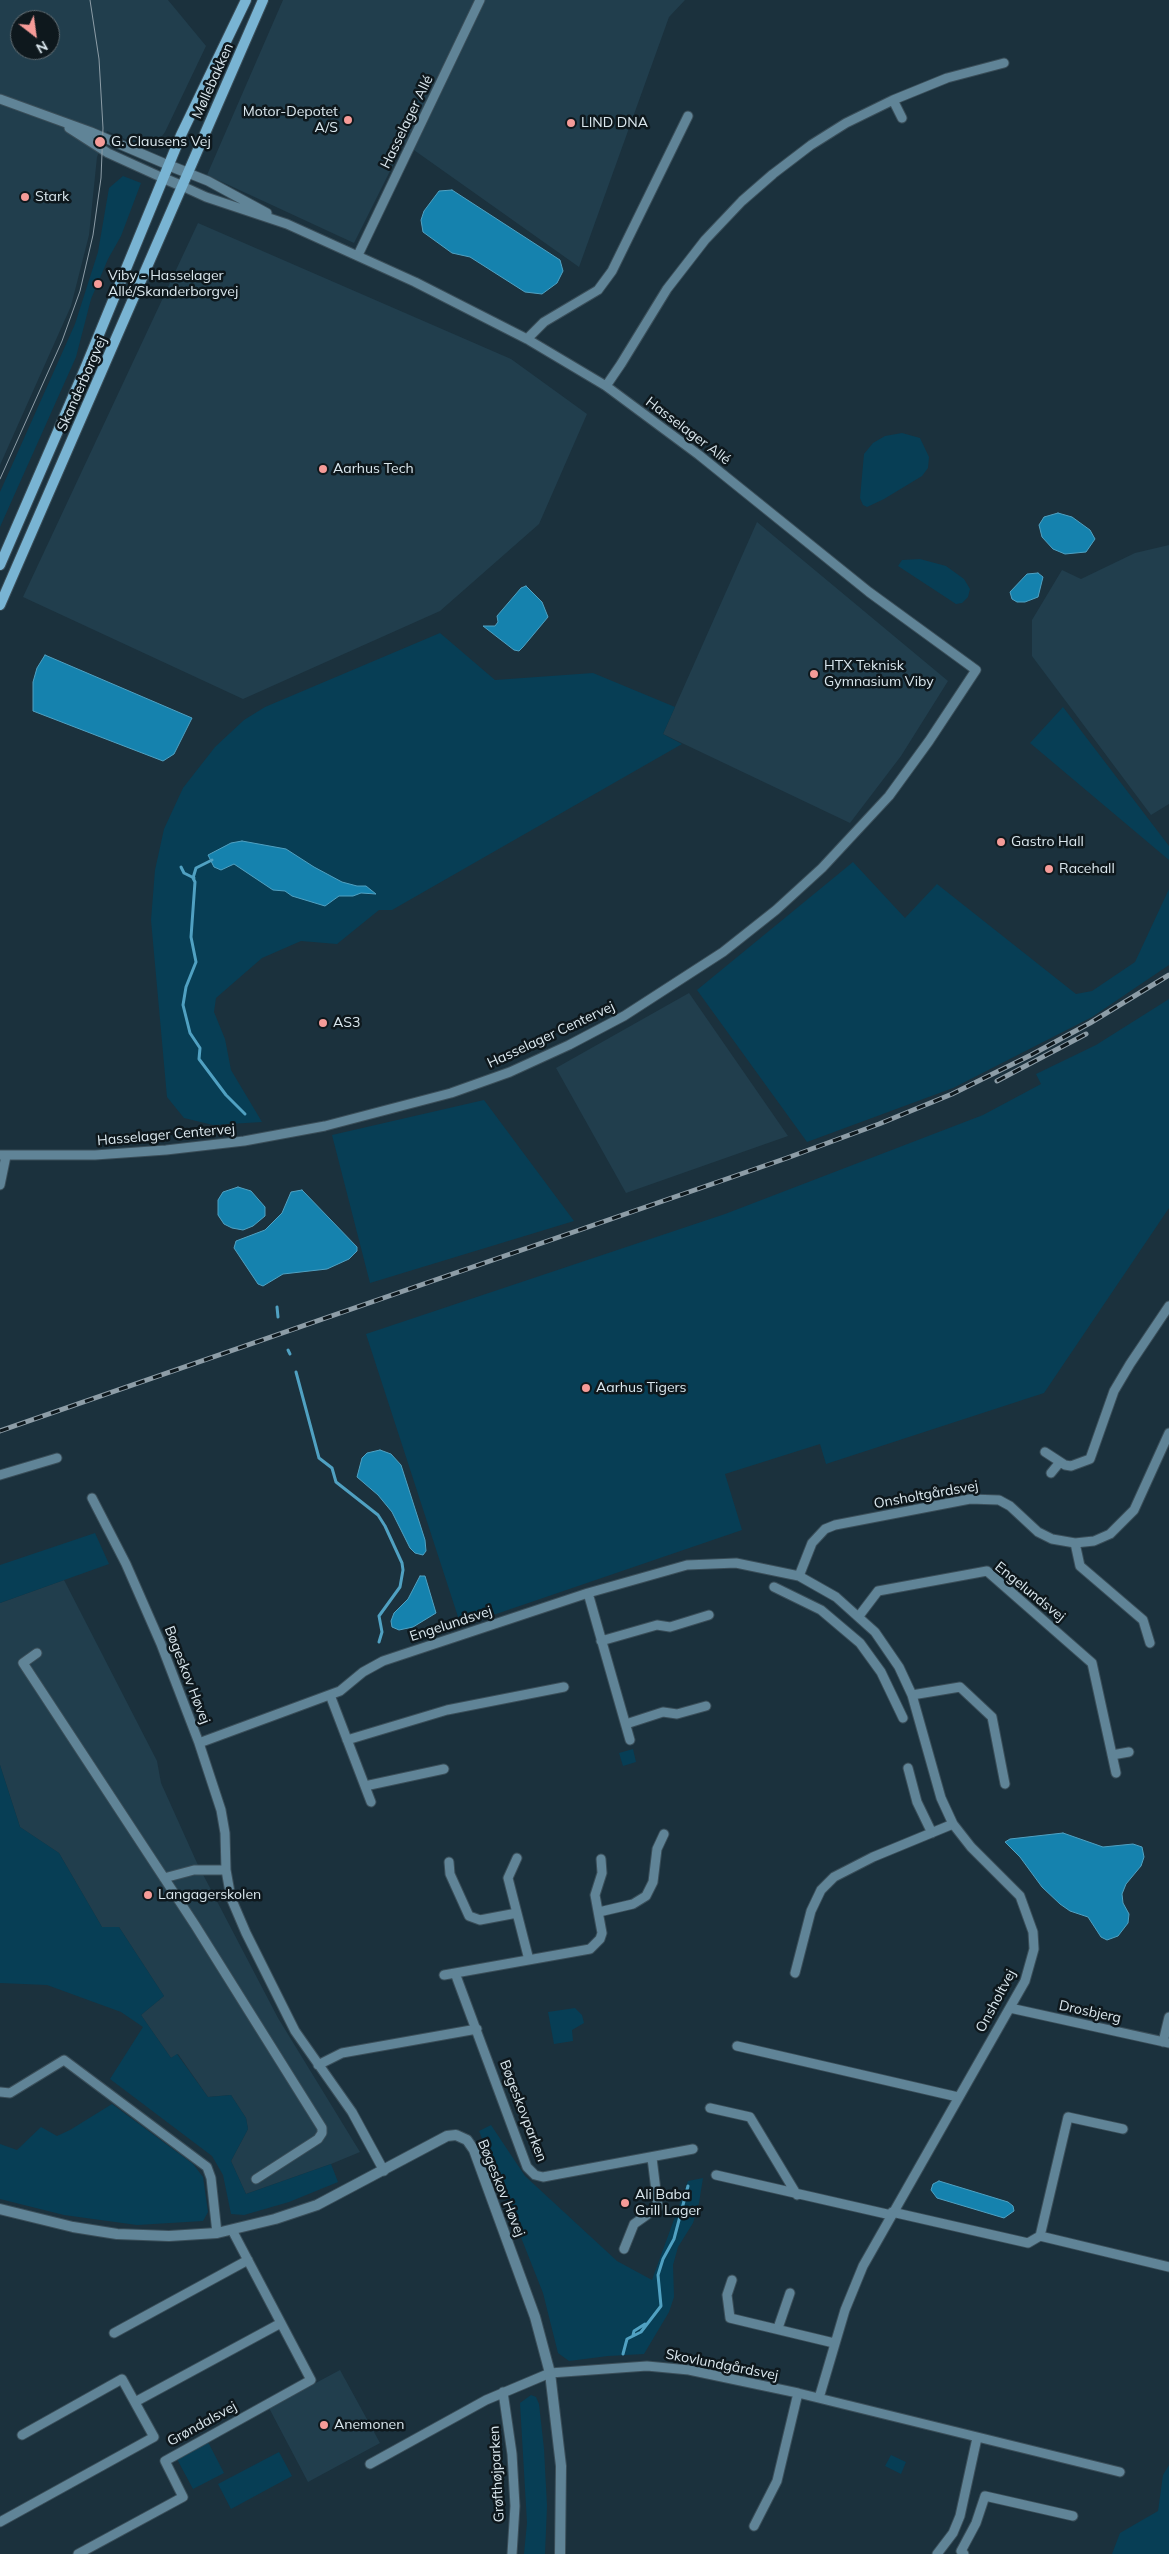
<!DOCTYPE html>
<html>
<head>
<meta charset="utf-8">
<style>
  body { margin:0 }
  #map { position:relative; width:1169px; height:2554px; overflow:hidden; background:#1b313d; font-family:Mulish,sans-serif }
  canvas { display:block }
  .north { position:absolute; left:10px; top:10px; width:50px; height:50px; box-sizing:border-box; background:#0e181d; border:1px solid #606b71; border-radius:50%; rotate:150deg; font-size:14px; font-weight:700; line-height:20px; text-align:center; color:#dbe8ef }
  .north::after { content:''; display:block; margin:auto; width:18px; height:22px; background:#f59b98; clip-path:polygon(50% 0,100% 100%,50% 72%,0 100%) }
</style>
</head>
<body>
<div id="map">
<canvas width="1169" height="2554"></canvas>
<div class="north">N</div>
</div>
<script>
const context = document.querySelector('canvas').getContext('2d');
context.lineJoin = 'round';
function fillPath(path, color) { context.fillStyle = color; context.fill(path, 'evenodd'); }
const toPath = rows => new Path2D(rows.map(r => 'M' + r).join(''));
function stroke(path, color, width, dash) { context.strokeStyle = color; context.lineWidth = width; context.lineCap = dash ? 'butt' : 'round'; context.setLineDash(dash || []); context.stroke(path); }
function write(font, color, halo, rows, align = 'center') {
  context.font = font + ' Mulish,sans-serif'; context.lineWidth = 5; context.setLineDash([]); context.textBaseline = 'middle'; context.strokeStyle = halo; context.fillStyle = color; for (const [text, x, y, turn = 0] of rows) {
    context.save(); context.translate(x, y); context.rotate((+turn || 0) * Math.PI / 180); context.textAlign = isNaN(turn) ? turn : align; if (halo) context.strokeText(text, 0, 0); context.fillText(text, 0, 0); context.restore();
  }
}
fillPath(toPath([
  [0,0,168,0,206,46,165,132,154,147,145,148,107,131,97,157,89,235,71,306,0,465],
  [20,20,50,20,50,50,20,50],
  [283,0,685,0,669,17,579,267,404,143,354,243,207,175],
  [198,223,511,359,587,414,539,524,440,611,243,699,23,597],
  [757,522,948,681,901,756,850,823,663,734],
  [1169,545,1169,804,1151,815,1032,656,1032,620,1062,570,1081,579,1135,553],
  [689,993,788,1136,626,1193,556,1068],
  [64,1580,157,1761,161,1783,197,1863,278,2018,360,2152,331,2164,246,2194,231,2161,248,2129,246,2118,231,2095,208,2097,178,2054,171,2058,141,2015,164,1996,119,1927,102,1927,59,1853,20,1827,0,1765,0,1603],
  [340,2370,380,2443,308,2482,269,2408]
]), '#213e4d');
fillPath(toPath([
  [123,176,141,183,121,236,108,259,91,299,76,357,0,527,0,492,75,324,98,252,109,188],
  [902,433,920,438,929,457,928,468,922,476,884,499,867,507,863,505,860,498,864,454,873,443,885,436],
  [920,559,946,566,964,579,970,589,968,597,962,603,956,604,898,566,902,560],
  [440,633,495,680,593,673,675,707,663,734,682,744,392,910,379,910,337,944,301,941,262,958,216,998,214,1012,225,1039,231,1070,262,1122,213,1125,184,1118,167,1097,151,920,155,870,164,829,183,788,215,747,244,720,265,707],
  [242,841,286,849,314,867,342,882,357,886,366,886,373,895,360,893,353,896,339,896,333,901,313,902,285,891,273,890,234,864,227,868,208,855,219,849],
  [1063,707,1169,846,1169,860,1030,743],
  [853,862,905,918,937,884,1076,994,1092,991,1135,962,1169,889,1169,965,1092,1017,953,1088,807,1142,697,990],
  [1169,999,1169,1208,1044,1393,826,1464,820,1444,725,1474,742,1530,461,1626,366,1334,725,1214,983,1115,1041,1084,1036,1074,1096,1045],
  [484,1100,574,1221,370,1283,332,1135],
  [95,1533,109,1564,0,1603,0,1565],
  [633,1749,636,1762,623,1766,619,1753],
  [0,1765,20,1827,59,1853,102,1927,119,1927,164,1996,141,2015,171,2058,177,2054,208,2097,231,2095,246,2118,248,2129,231,2161,246,2194,331,2164,338,2182,289,2202,244,2215,231,2214,223,2175,212,2156,110,2079,143,2027,121,2012,47,1985,0,1983],
  [575,2008,582,2015,584,2023,572,2030,573,2041,554,2044,548,2012],
  [112,2104,193,2164,203,2177,208,2212,203,2221,137,2225,64,2215,0,2199,0,2144,17,2150,41,2127,57,2136,70,2130],
  [491,2125,525,2176,617,2261,652,2280,688,2181,703,2178,699,2203,693,2223,678,2247,673,2265,674,2297,669,2312,644,2354,608,2356,569,2361,558,2353,543,2293,479,2131],
  [531,2395,536,2397,539,2404,544,2449,547,2506,545,2554,524,2554,527,2523,520,2403],
  [208,2442,224,2473,193,2489,177,2459],
  [279,2452,292,2476,231,2509,218,2484],
  [891,2455,906,2462,901,2474,885,2466],
  [1169,2465,1169,2554,1112,2554,1120,2533,1158,2511,1163,2475]
]), '#073e55');
const water = toPath([
  [452,190,560,260,563,271,557,283,542,294,525,292,470,257,452,253,423,232,421,220,424,211,439,191,452,190],
  [1058,513,1072,517,1090,530,1095,539,1086,552,1065,554,1053,549,1042,537,1039,525,1044,517,1058,513],
  [1038,573,1043,577,1038,597,1025,602,1017,602,1012,599,1010,592,1027,574,1038,573],
  [526,586,542,602,548,617,523,647,519,651,514,650,483,626,495,626,498,622,497,616,521,588,526,586],
  [45,655,192,718,174,754,163,761,33,711,33,682,37,668,45,655],
  [242,841,286,849,314,867,342,882,357,886,366,886,376,894,361,893,353,896,339,896,325,906,292,896,285,891,273,890,234,864,221,870,214,867,208,855,231,843,242,841],
  [238,1187,251,1191,265,1207,265,1216,253,1226,243,1230,232,1228,224,1224,218,1215,218,1200,223,1192,238,1187],
  [302,1190,357,1247,357,1251,349,1259,327,1269,283,1274,263,1286,258,1284,234,1248,236,1241,265,1230,282,1213,291,1192,302,1190],
  [380,1450,391,1454,401,1465,425,1540,426,1551,423,1555,415,1553,410,1548,392,1512,378,1495,357,1477,362,1458,367,1453,380,1450],
  [420,1576,425,1576,436,1613,413,1627,399,1630,392,1627,391,1621,394,1613,408,1599,420,1576],
  [1063,1833,1103,1847,1133,1844,1142,1847,1144,1857,1141,1866,1126,1884,1122,1894,1123,1903,1129,1914,1128,1923,1118,1936,1107,1940,1101,1937,1088,1917,1070,1911,1060,1904,1042,1887,1020,1857,1005,1842,1010,1839,1063,1833],
  [939,2181,1008,2202,1013,2206,1014,2211,1004,2218,937,2198,931,2190,933,2184,939,2181]
]);
fillPath(water, '#1582ae');
stroke(water, '#50a1c2', 1);
stroke(toPath([
  [212,860,196,868,193,878,195,882,191,937,196,962,186,987,183,1005,190,1033,200,1048,199,1059,226,1095,245,1114],
  [181,867,184,873,194,878],
  [277,1307,278,1317],
  [288,1350,290,1354],
  [296,1372,319,1458,332,1468,336,1482,378,1515,385,1526,402,1563,403,1570,400,1587,379,1616,382,1632,379,1642],
  [633,2335,634,2331,645,2324],
  [623,2354,627,2339,641,2332,661,2306,658,2275,663,2259,674,2239,688,2186]
]), '#50a1c2', 3);
const minor = toPath([
  [0,99,91,132,168,165],
  [893,100,902,118],
  [69,128,108,153,163,178],
  [188,173,208,181,267,213],
  [358,255,480,0],
  [527,339,544,322,598,290,612,271,688,116],
  [606,386,621,364,667,289,705,240,742,201,773,174,811,145,846,123,893,100,947,78,1004,63],
  [0,1155,95,1155,166,1150,244,1141,325,1126,451,1093,510,1072,569,1045,624,1016,723,952,776,910,822,868,889,796,929,741,976,670,869,592,699,455,606,386,527,339,415,282,287,224,206,197,182,186],
  [0,1185,6,1156],
  [1045,1452,1065,1465,1071,1466,1090,1459,1114,1391,1130,1364,1169,1306],
  [1051,1473,1060,1462],
  [0,1475,57,1458],
  [92,1498,126,1564,161,1644,199,1743,221,1810,225,1833,226,1870,231,1898,246,1933,295,2031,352,2112,384,2171],
  [1075,1543,1080,1566,1143,1620,1150,1643],
  [799,1576,812,1543,825,1529,835,1525,970,1499,999,1500,1010,1506,1038,1532,1052,1539,1075,1543,1094,1541,1110,1534,1134,1510,1169,1433],
  [774,1587,821,1610,860,1643,881,1672,903,1718],
  [588,1593,630,1740],
  [859,1616,878,1591,987,1571,1092,1663,1116,1773],
  [601,1641,657,1625,670,1627,709,1615],
  [37,1653,23,1663,195,1925,322,2128,322,2133,318,2139,256,2179],
  [330,1695,371,1802],
  [912,1695,960,1687,992,1717,1005,1784],
  [626,1724,663,1712,677,1714,706,1706],
  [347,1740,447,1710,564,1687],
  [199,1743,340,1691,363,1672,383,1661,588,1593,687,1565,736,1563,799,1576,836,1597,875,1632,899,1667,912,1695,941,1798,953,1824,971,1847,1020,1896,1033,1932,1034,1949,1025,1981,863,2266,845,2310,819,2398],
  [1112,1755,1129,1752],
  [908,1768,917,1802,932,1833],
  [365,1786,444,1769],
  [517,1858,508,1878,529,1960],
  [449,1862,450,1874,469,1916,480,1920,517,1913],
  [164,1878,194,1870,226,1870],
  [599,1912,633,1904,646,1896,653,1882,657,1849,664,1834],
  [455,1973,527,2167,535,2175,543,2177,693,2149],
  [795,1973,811,1911,821,1890,834,1877,873,1857,953,1824],
  [444,1975,590,1949,600,1939,602,1933,595,1895,602,1873,601,1859],
  [1010,2008,1169,2043],
  [1163,2042,1169,2017],
  [737,2046,958,2097],
  [318,2065,342,2053,477,2029],
  [0,2092,10,2093,64,2060,207,2167,211,2178,217,2233],
  [710,2108,750,2117,797,2195],
  [716,2175,891,2215],
  [892,2212,1028,2243,1040,2236,1169,2267],
  [1040,2236,1068,2117,1123,2129],
  [624,2249,634,2224,658,2207,652,2158],
  [732,2280,727,2295,730,2318,834,2343],
  [778,2328,790,2293],
  [114,2333,248,2260],
  [503,2392,512,2454,515,2506,512,2554],
  [135,2402,281,2323],
  [370,2464,486,2400,550,2373,647,2366,689,2370,798,2393,1120,2472],
  [0,2522,154,2437,122,2379,22,2435],
  [754,2526,777,2481,798,2393],
  [78,2554,183,2497,165,2461,311,2380,232,2230],
  [937,2554,953,2533,960,2516,977,2438],
  [964,2554,961,2551,976,2523,985,2496,1073,2516]
]);
const tertiary = toPath([
  [168,165,188,173],
  [163,178,182,186],
  [0,2209,73,2227,117,2234,169,2236,217,2233,275,2219,317,2205,447,2136,456,2135,467,2140,474,2150,535,2317,550,2373,561,2466,560,2554]
]);
const secondary = toPath([
  [0,565,84,371,181,135,246,0],
  [0,605,263,0]
]);
stroke(minor, '#3a4e59', 11);
stroke(tertiary, '#3a4e59', 12);
stroke(secondary, '#3a4e59', 12);
stroke(minor, '#608497', 9);
stroke(tertiary, '#608497', 10);
stroke(secondary, '#79b4d3', 10);
stroke(toPath([
  [0,479,62,341,80,291,93,235,101,178,103,128,99,59,90,0]
]), '#8d9da7', 1);
const rail = toPath([
  [997,1081,1086,1034],
  [0,1431,787,1158,879,1124,952,1094,1031,1055,1090,1023,1169,975]
]);
stroke(rail, '#8d9da7', 5);
stroke(rail, '#0e181d', 3, [9]);
for (const [x, y, r, color] of [
  [348,120,5,"#f59b98"],
  [571,123,5,"#f59b98"],
  [100,142,6,"#f59b98"],
  [25,197,5,"#f59b98"],
  [98,284,5,"#f59b98"],
  [323,469,5,"#f59b98"],
  [814,674,5,"#f59b98"],
  [1001,842,5,"#f59b98"],
  [1049,869,5,"#f59b98"],
  [323,1023,5,"#f59b98"],
  [586,1388,5,"#f59b98"],
  [148,1895,5,"#f59b98"],
  [625,2203,5,"#f59b98"],
  [324,2425,5,"#f59b98"]
]) { const dot = new Path2D(); dot.arc(x, y, r, 0, 2 * Math.PI); context.fillStyle = color; context.fill(dot); stroke(dot, '#0e181d', 2); }
write('14px', '#dbe8ef', '#0e181d', [
  ["Møllebakken",213,81,-66],
  ["Hasselager Allé",407,122,-64],
  ["Skanderborgvej",82,384,-66],
  ["Hasselager Allé",688,431,37],
  ["Hasselager Centervej",551,1035,-25],
  ["Hasselager Centervej",166,1135,-5],
  ["Onsholtgårdsvej",926,1495,-10],
  ["Engelundsvej",1030,1592,39],
  ["Engelundsvej",451,1624,-18],
  ["Bøgeskov Høvej",187,1675,69],
  ["Onsholtvej",996,2001,-62],
  ["Drosbjerg",1090,2012,12],
  ["Bøgeskovparken",523,2111,69],
  ["Bøgeskov Høvej",501,2188,68],
  ["Skovlundgårdsvej",722,2365,11],
  ["Grøndalsvej",202,2424,-29],
  ["Grøfthøjparken",497,2474,-93]
]);
write('14px', '#dbe8ef', '#0e181d', [
  ["Motor-Depotet",338,112,"right"],
  ["A/S",338,128,"right"],
  ["LIND DNA",581,123],
  ["G. Clausens Vej",111,142],
  ["Stark",35,197],
  ["Viby - Hasselager",108,276],
  ["Allé/Skanderborgvej",108,292],
  ["Aarhus Tech",333,469],
  ["HTX Teknisk",824,666],
  ["Gymnasium Viby",824,682],
  ["Gastro Hall",1011,842],
  ["Racehall",1059,869],
  ["AS3",333,1023],
  ["Aarhus Tigers",596,1388],
  ["Langagerskolen",158,1895],
  ["Ali Baba",635,2195],
  ["Grill Lager",635,2211],
  ["Anemonen",334,2425]
], 'left');
</script>
</body>
</html>
